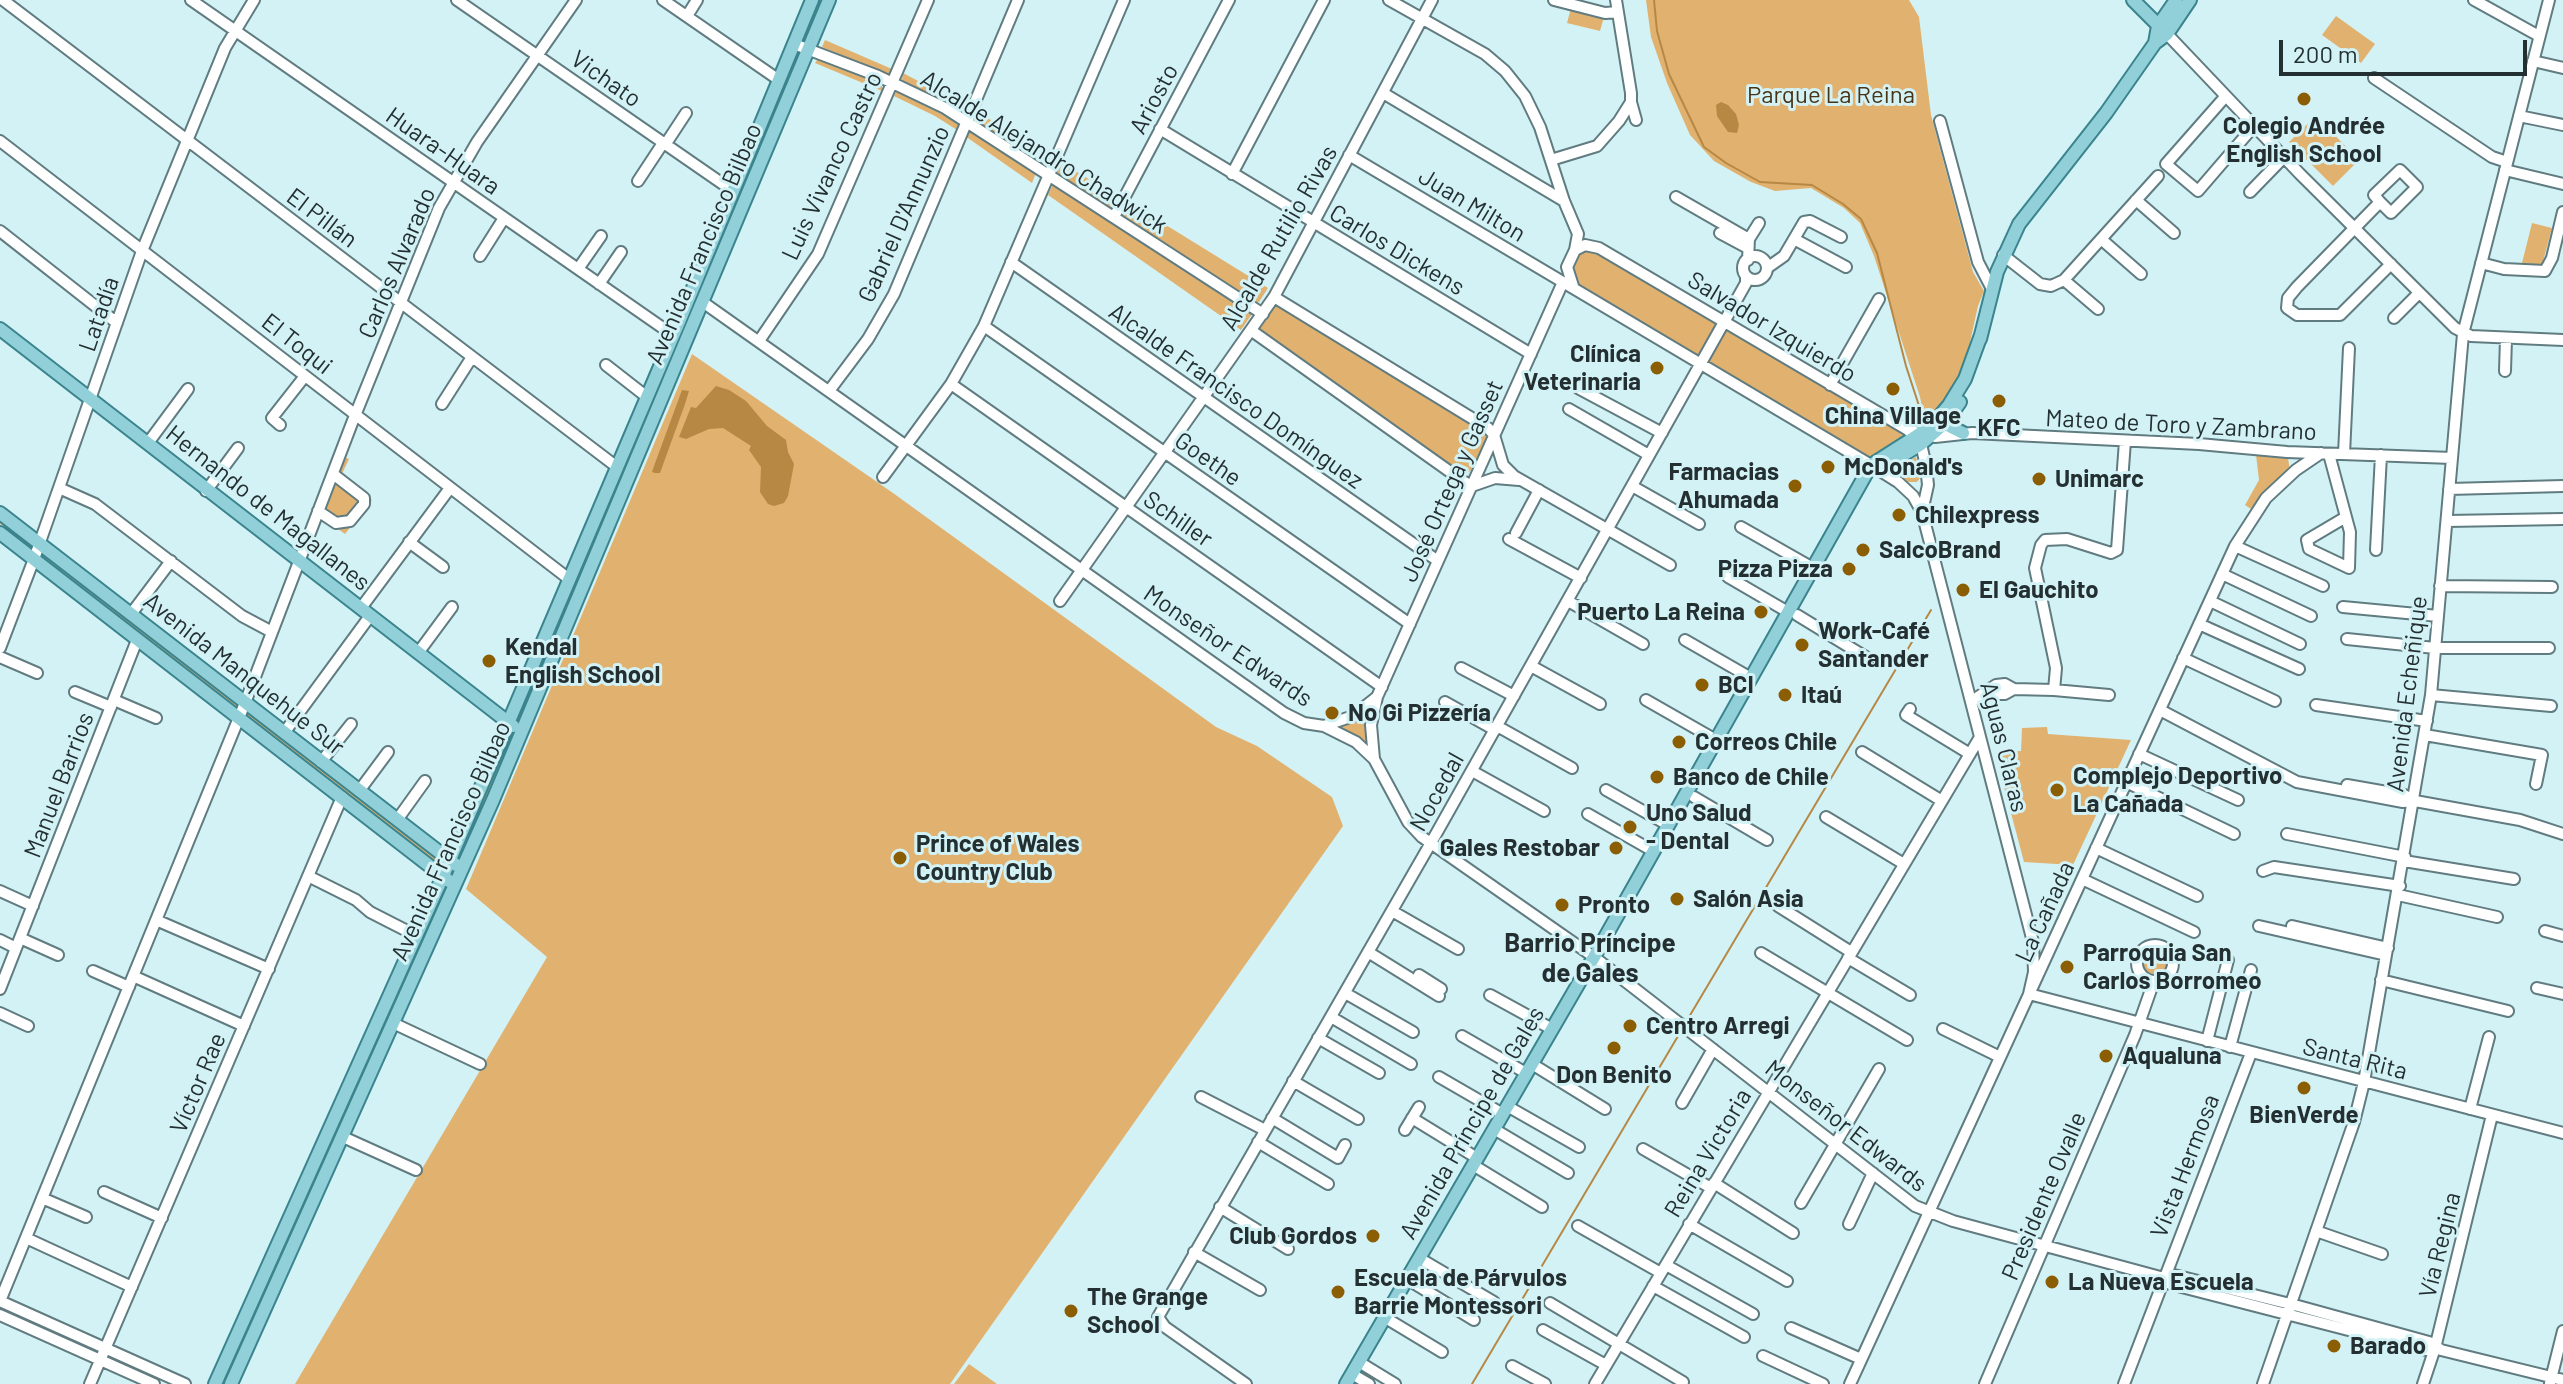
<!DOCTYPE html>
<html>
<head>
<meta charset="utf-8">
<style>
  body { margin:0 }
  #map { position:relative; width:2563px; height:1384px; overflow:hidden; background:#d3f2f6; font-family:Barlow,sans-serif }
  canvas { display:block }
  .scale { position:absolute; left:2279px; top:40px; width:248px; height:36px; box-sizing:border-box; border:4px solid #242f31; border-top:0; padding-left:10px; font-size:24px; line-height:28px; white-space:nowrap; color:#242f31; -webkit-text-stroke:6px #d3f2f6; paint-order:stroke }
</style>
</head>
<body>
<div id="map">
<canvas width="2563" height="1384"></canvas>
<div class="scale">200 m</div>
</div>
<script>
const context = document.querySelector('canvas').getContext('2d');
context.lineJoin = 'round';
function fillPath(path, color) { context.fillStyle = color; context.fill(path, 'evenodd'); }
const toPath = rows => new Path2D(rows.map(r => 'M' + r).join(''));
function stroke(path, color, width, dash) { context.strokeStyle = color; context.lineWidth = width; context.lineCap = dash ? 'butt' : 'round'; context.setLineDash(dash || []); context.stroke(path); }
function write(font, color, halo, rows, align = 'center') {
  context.font = font + ' Barlow,sans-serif'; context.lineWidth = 6; context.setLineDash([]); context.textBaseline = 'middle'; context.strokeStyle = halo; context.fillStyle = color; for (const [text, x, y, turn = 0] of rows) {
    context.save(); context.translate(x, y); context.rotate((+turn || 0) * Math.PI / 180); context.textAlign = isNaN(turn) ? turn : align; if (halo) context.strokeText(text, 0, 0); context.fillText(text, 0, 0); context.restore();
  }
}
fillPath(toPath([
  [818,0,821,0,739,198,466,847,463,845],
  [1646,0,1909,0,1919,17,1931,115,1973,272,1984,291,1978,306,1962,378,1946,406,1925,421,1920,397,1874,256,1860,223,1844,208,1811,188,1775,191,1751,182,1714,161,1690,135,1667,83,1651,37],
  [1571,8,1604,17,1600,31,1567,23],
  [2336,16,2375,44,2361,63,2322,35],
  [825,40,892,69,891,73,885,74,822,47],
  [819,57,882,83,882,91,815,63],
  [903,73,968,107,961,112,902,80],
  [897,90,957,122,959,125,957,130,935,116,894,96],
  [976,111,1045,153,1041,162,975,120],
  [2316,116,2359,160,2333,186,2289,142],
  [973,130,1037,170,1032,183,965,136],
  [1062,163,1119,197,1113,206,1108,208,1057,173],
  [1053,184,1252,314,1241,330,1048,195],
  [1127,201,1268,288,1259,302,1254,303,1122,216,1121,210],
  [2532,223,2552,228,2542,265,2537,267,2522,263],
  [1591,247,1906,434,1908,439,1872,459,1868,458,1695,356,1574,282,1571,274,1583,248],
  [1275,307,1280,307,1483,428,1487,437,1471,470,1466,474,1460,472,1260,333,1260,326,1270,309],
  [692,354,893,493,1216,727,1257,746,1332,797,1343,826,950,1384,295,1384,547,957,466,889],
  [2256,455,2288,458,2290,471,2269,488,2251,509,2245,505,2259,480],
  [344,457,349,459,341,476,337,475,372,500,345,534,320,516],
  [1916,457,1920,478,1917,482,1908,482,1891,469],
  [0,517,29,539,48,560,438,857,436,862,46,562,0,524],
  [1372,704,1369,749,1334,728],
  [2047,727,2048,734,2131,740,2073,865,2024,862,2003,783,2004,767,2000,767,1996,752,2021,751,2022,728],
  '2143 962a12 12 0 1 1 24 0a12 12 0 1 1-24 0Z',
  [402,985,398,1001,226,1384,223,1384],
  [969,1364,997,1384,954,1384]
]), '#e1b26f');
fillPath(toPath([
  [1721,102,1728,105,1736,114,1739,125,1737,133,1728,132,1717,116,1716,105],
  [716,386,729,390,746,401,767,426,786,440,788,452,794,464,788,496,784,503,774,506,768,504,760,492,761,467,749,450,751,446,723,428,709,429,686,439,679,437,691,407,696,408],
  [682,390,689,391,685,404,660,473,655,473,652,472,654,466]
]), '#b68844');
stroke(toPath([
  [1654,0,1657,31,1669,74,1704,147,1726,163,1760,182,1812,185,1843,204,1861,219,1877,253,1906,366,1921,412],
  [1686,1022,1931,610],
  [1472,1384,1681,1031]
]), '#b68844', 2);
const minor = toPath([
  [3,0,617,467],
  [191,0,673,335],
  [457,0,733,191],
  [663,0,779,80],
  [1389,0,1485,54,1505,71,1525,96,1540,127,1564,201,1578,234,1575,250,1567,267,1573,286],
  [1554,0,1605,13,1618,12],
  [2474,0,2539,36],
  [687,16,697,0],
  [2167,34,2300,174,2455,328,2471,336,2563,340],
  [794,44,878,76,945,108,1263,314],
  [2533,61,2563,68],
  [2374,78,2492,157,2507,162],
  [1383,93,1564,201],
  [2225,97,2166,164,2198,191,2254,126],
  [1631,102,1636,120],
  [2519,116,2563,125],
  [1940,121,1978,262,1992,289],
  [1160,129,1531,354],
  [0,141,569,579],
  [665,145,686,113],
  [1349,155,1871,465,1898,482,1913,496,1922,512,2033,942,2034,972,2029,994],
  [1551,160,1597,146,1619,121,1631,102,1631,93,1616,0],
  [2505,170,2563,184],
  [1232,174,1324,0],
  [638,181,663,143],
  [2250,192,2284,157],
  [1676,197,1749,239],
  [2136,200,2174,233],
  [2380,202,2391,213,2417,187,2400,170,2374,195,2380,202,2297,287,2288,298,2287,308,2297,315,2340,315,2391,264],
  [1114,217,1229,0],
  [0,231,117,323],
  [1720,233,1748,248],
  [1794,239,1846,267],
  [2101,239,2141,274],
  [1575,250,1585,245,1599,248,1908,430,1921,444,1926,466,1928,485,1922,512],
  [2003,255,2040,284,2051,286,2064,280,2158,176],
  [480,256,504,218],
  '1743 268a12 12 0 1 1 24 0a12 12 0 1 1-24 0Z',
  [1748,260,1749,239,1759,223],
  [1011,262,1438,561],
  [2481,263,2504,269,2545,271,2552,258,2563,212],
  [1767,268,1784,256,1804,222,1810,221,1841,237],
  [578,269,601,236],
  [2064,280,2098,309],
  [599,284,621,252],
  [1274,297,1488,428,1494,435,1503,465,1514,476,1670,565],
  [704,303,1284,713,1304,723,1324,726,1356,742,1374,759,1408,822,1422,837,1594,957,1915,1206,1953,1221,2164,1278,2170,1284,2426,1350,2435,1348],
  [2394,318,2419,293],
  [984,326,1410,624],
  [1252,331,1463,481,1472,486,1495,478,1519,480],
  [759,341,818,254,928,0],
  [606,365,647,397],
  [2505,371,2506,338],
  [951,384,1382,687],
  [1830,385,1879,299],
  [1578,388,1662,433],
  [829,391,868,339,894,294,1018,0],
  [442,404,472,357],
  [1569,409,1649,455],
  [280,425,272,418,305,376],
  [1908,430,1935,437,1972,433,2199,444,2287,452,2452,458],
  [148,443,188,389],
  [2329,454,2350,532,2349,568,2309,549,2307,540,2346,517],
  [2344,454,2349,348],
  [883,477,951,384,984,326,1124,0],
  [1632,486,1699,524],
  [59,488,95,504,242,616,272,632],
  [2449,489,2563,486],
  [206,491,238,448],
  [318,511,336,523,350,521,364,504,364,498,333,474],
  [2447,521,2563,519],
  [1741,527,1813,568],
  [1516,533,1539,490],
  [1509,539,1581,578],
  [409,542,443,567],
  [2235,546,2323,586],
  [2376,550,2381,455],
  [2222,574,2311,616],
  [1728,577,1788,612],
  [2440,586,2552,587],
  [1060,601,1274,297,1432,0],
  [1568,601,1643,644],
  [2210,601,2300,644],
  [2343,607,2438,616],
  [361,608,450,488],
  [131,614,171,561],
  [1797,615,1869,659],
  [2199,624,2299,669],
  [2347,639,2435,648,2549,648],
  [1685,640,1751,678],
  [0,648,34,559,142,251,225,48,254,0],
  [418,653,452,607],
  [0,657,37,673],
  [2183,658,2275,701],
  [1531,666,1600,704],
  [1461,668,1514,696],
  [1991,689,1997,694,2005,694,2014,689,2054,690,2056,668,2035,568,2041,545,2045,540,2067,539,2111,553,2117,550,2125,441],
  [2054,690,2109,695],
  [75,692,111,707],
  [2431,695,2551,706],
  [114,700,156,718],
  [1646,700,1716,740],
  [1972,701,1996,685,2005,684,2014,689],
  [1445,702,1495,730],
  [2316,705,2427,721],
  [1910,709,1906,715,1970,754],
  [2160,710,2297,782,2403,802,2415,801,2520,820,2563,834],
  [1324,726,1353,716,1377,697],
  [1497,726,1572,768],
  [284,733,370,616],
  [2425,735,2542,755,2536,784],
  [1862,752,1942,801],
  [2139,754,2238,800],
  [1374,759,1371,725,1377,697,1563,282],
  [321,762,351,724],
  [1472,771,1544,811],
  [2126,782,2234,834],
  [2347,785,2404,795,2415,801],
  [1606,790,1668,825],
  [359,791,388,752],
  [1694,797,1767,840],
  [1588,814,1653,851],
  [1826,817,1904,864],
  [397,820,425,781],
  [2287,834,2405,857],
  [2096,848,2197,896],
  [2404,861,2514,879],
  [2263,871,2274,867,2400,886],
  [308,876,356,900,370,912,417,936],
  [2082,879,2194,932],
  [0,891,33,906],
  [2398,895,2497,917],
  [1778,906,1851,952],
  [1392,911,1458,949],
  [156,920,269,969],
  [2259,926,2386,955],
  [2292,926,2388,948],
  [2545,931,2563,936],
  [20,938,58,955],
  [0,940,16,948],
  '2137 963a18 18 0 1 1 36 0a18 18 0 1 1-36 0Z',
  [1368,952,1439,996],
  [1761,953,1907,1040],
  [1848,958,1910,995],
  [93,971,129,987],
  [1419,975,1441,989],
  [133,976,244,1026],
  [2381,980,2508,1011],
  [2537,988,2563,994],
  [0,989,137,640],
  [1345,993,1413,1032],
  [2029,994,2563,1133],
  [1490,995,1552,1029],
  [0,1013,28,1026],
  [1331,1017,1411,1064],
  [395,1024,480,1064],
  [1943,1029,2000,1057],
  [1462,1036,1526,1073],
  [1318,1038,1379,1073],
  [2207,1041,2228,960],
  [2230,1047,2251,970],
  [1532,1064,1605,1109],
  [1439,1077,1503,1114],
  [1293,1081,1358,1119],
  [1201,1097,1265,1130],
  [1682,1103,1713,1049],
  [1507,1106,1579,1147],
  [2470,1109,2489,1037],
  [1272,1118,1338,1158,1345,1145],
  [1412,1118,1477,1158],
  [1494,1129,1568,1173],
  [1405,1130,1419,1107],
  [343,1137,416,1170],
  [1258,1142,1328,1184],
  [1643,1149,1711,1188],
  [1473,1165,1542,1207],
  [1714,1183,1793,1233],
  [104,1192,162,1218],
  [42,1198,86,1217],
  [1801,1203,1879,1069],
  [1220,1207,1288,1249],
  [1689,1224,1787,1281],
  [1849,1224,1873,1173],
  [1578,1226,1661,1273],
  [2316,1231,2382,1254],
  [26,1238,132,1287],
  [1194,1252,1260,1290],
  [1419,1258,1494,1302],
  [1666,1265,1753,1314],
  [2164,1278,2174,1275,2298,1306,2429,1342,2441,1350,2563,1380],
  [1407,1279,1474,1320],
  [1653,1286,1744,1337],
  [0,1301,245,703,352,423,439,208,477,142,576,0],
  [0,1301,185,1384],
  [1550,1303,1683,1382],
  [0,1315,154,1384],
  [1384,1317,1442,1352],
  [1791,1328,1861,1359],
  [1543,1330,1606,1365],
  [1763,1356,1823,1384],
  [1359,1362,1395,1384],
  [1512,1366,1545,1384],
  [1352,1374,1369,1384],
  [2550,1383,2563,1331],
  [90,1384,342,797],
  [1246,1384,1165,1327,1158,1317,1436,834,1746,283,1746,276],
  [1595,1384,1980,737],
  [1850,1384,2235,546,2266,498,2296,470,2321,453],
  [1985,1384,2135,1035,2154,981],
  [2124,1384,2251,1053],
  [2263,1384,2354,1122,2364,1082,2431,695,2463,334,2549,0],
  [2423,1384,2435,1348,2492,1115]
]);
const major = toPath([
  [2133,0,2162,29],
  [2155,43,2158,26,2176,0],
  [0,329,513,726],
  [1980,339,1997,272,2019,224,2106,113,2155,43,2167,34,2190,0],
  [1950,418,1951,427,1963,433],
  [1871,465,1888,464,1921,444,1946,422,1960,402],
  [0,513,456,865],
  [0,533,449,881],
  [215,1384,443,876,679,322,812,0],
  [231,1384,493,800,829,0],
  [1346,1384,1594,957,1871,465,1915,437,1933,424,1949,405,1965,379,1981,335]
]);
stroke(minor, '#617c80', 14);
stroke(major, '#3b848d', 16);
stroke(minor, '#fff', 10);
stroke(major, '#91d0d8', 12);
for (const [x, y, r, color] of [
  [2304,99,8,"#8c5e04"],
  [1657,368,8,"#8c5e04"],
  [1893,389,8,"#8c5e04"],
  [1999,401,8,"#8c5e04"],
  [1828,467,8,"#8c5e04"],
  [2039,479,8,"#8c5e04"],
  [1795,486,8,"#8c5e04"],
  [1899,515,8,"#8c5e04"],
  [1863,550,8,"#8c5e04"],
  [1849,569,8,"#8c5e04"],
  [1963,590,8,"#8c5e04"],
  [1761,612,8,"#8c5e04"],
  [1802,645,8,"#8c5e04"],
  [489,661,8,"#8c5e04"],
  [1702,685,8,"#8c5e04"],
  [1785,695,8,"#8c5e04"],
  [1332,713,8,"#8c5e04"],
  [1679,742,8,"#8c5e04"],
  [1657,777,8,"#8c5e04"],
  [2057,790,8,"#8c5e04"],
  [1630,827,8,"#8c5e04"],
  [1616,848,8,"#8c5e04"],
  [900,858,8,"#8c5e04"],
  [1677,899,8,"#8c5e04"],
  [1562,905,8,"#8c5e04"],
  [2067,967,8,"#8c5e04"],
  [1630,1026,8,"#8c5e04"],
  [1614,1048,8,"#8c5e04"],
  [2106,1056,8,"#8c5e04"],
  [2304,1088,8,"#8c5e04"],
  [1373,1236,8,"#8c5e04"],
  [2052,1282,8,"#8c5e04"],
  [1338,1292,8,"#8c5e04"],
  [1071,1311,8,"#8c5e04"],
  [2334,1346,8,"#8c5e04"]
]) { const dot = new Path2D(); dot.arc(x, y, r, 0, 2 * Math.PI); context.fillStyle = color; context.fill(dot); stroke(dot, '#d3f2f6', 3); }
write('24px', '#242f31', '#d3f2f6', [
  ["Vichato",606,79,35],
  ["Ariosto",1154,99,-62],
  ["Huara-Huara",443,151,35],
  ["Alcalde Alejandro Chadwick",1044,152,32],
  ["Luis Vivanco Castro",832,166,-65],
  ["Juan Milton",1472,205,31],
  ["Gabriel D'Annunzio",904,214,-66],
  ["El Pillán",322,218,37],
  ["Alcalde Rutilio Rivas",1279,238,-60],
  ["Avenida Francisco Bilbao",704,244,-67],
  ["Carlos Dickens",1397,250,31],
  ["Carlos Alvarado",397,263,-67],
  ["Latadía",99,314,-71],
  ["Salvador Izquierdo",1772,327,31],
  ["El Toqui",297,344,38],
  ["Alcalde Francisco Domínguez",1236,396,35],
  ["Mateo de Toro y Zambrano",2181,425,3],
  ["Goethe",1208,459,35],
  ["José Ortega y Gasset",1452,481,-66],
  ["Hernando de Magallanes",268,508,38],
  ["Schiller",1178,519,35],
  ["Monseñor Edwards",1228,646,34],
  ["Avenida Manquehue Sur",244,674,38],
  ["Avenida Echeñique",2407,694,-83],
  ["Aguas Claras",2004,747,76],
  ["Manuel Barrios",59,785,-69],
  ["Nocedal",1437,792,-61],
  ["Avenida Francisco Bilbao",451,841,-66],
  ["La Cañada",2045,912,-65],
  ["Santa Rita",2355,1059,14],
  ["Víctor Rae",198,1083,-67],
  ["Avenida Príncipe de Gales",1472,1123,-60],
  ["Monseñor Edwards",1846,1126,38],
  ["Reina Victoria",1708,1153,-59],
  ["Vista Hermosa",2185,1166,-69],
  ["Presidente Ovalle",2044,1196,-67],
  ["Vía Regina",2440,1245,-76]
]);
write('24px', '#483416', '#d3f2f6', [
  ["Parque La Reina",1831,95]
]);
write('bold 24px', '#242f31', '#d3f2f6', [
  ["Colegio Andrée",2304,126,"center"],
  ["English School",2304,154,"center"],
  ["Clínica",1641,354,"right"],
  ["Veterinaria",1641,382,"right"],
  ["China Village",1893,416,"center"],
  ["KFC",1999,428,"center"],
  ["McDonald's",1844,467],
  ["Farmacias",1779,472,"right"],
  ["Ahumada",1779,500,"right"],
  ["Unimarc",2055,479],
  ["Chilexpress",1915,515],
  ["SalcoBrand",1879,550],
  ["Pizza Pizza",1833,569,"right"],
  ["El Gauchito",1979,590],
  ["Puerto La Reina",1745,612,"right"],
  ["Work-Café",1818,631],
  ["Santander",1818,659],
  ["Kendal",505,647],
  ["English School",505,675],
  ["BCI",1718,685],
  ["Itaú",1801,695],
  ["No Gi Pizzería",1348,713],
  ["Correos Chile",1695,742],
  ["Complejo Deportivo",2073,776],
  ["La Cañada",2073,804],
  ["Banco de Chile",1673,777],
  ["Uno Salud",1646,813],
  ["- Dental",1646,841],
  ["Prince of Wales",916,844],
  ["Country Club",916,872],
  ["Gales Restobar",1600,848,"right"],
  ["Salón Asia",1693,899],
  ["Pronto",1578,905],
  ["Parroquia San",2083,953],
  ["Carlos Borromeo",2083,981],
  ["Centro Arregi",1646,1026],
  ["Aqualuna",2122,1056],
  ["Don Benito",1614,1075,"center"],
  ["BienVerde",2304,1115,"center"],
  ["Club Gordos",1357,1236,"right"],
  ["Escuela de Párvulos",1354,1278],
  ["Barrie Montessori",1354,1306],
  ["La Nueva Escuela",2068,1282],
  ["The Grange",1087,1297],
  ["School",1087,1325],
  ["Barado",2350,1346]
], 'left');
write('bold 26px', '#242f31', '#d3f2f6', [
  ["Barrio Príncipe",1590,943],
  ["de Gales",1590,973]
]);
</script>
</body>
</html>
